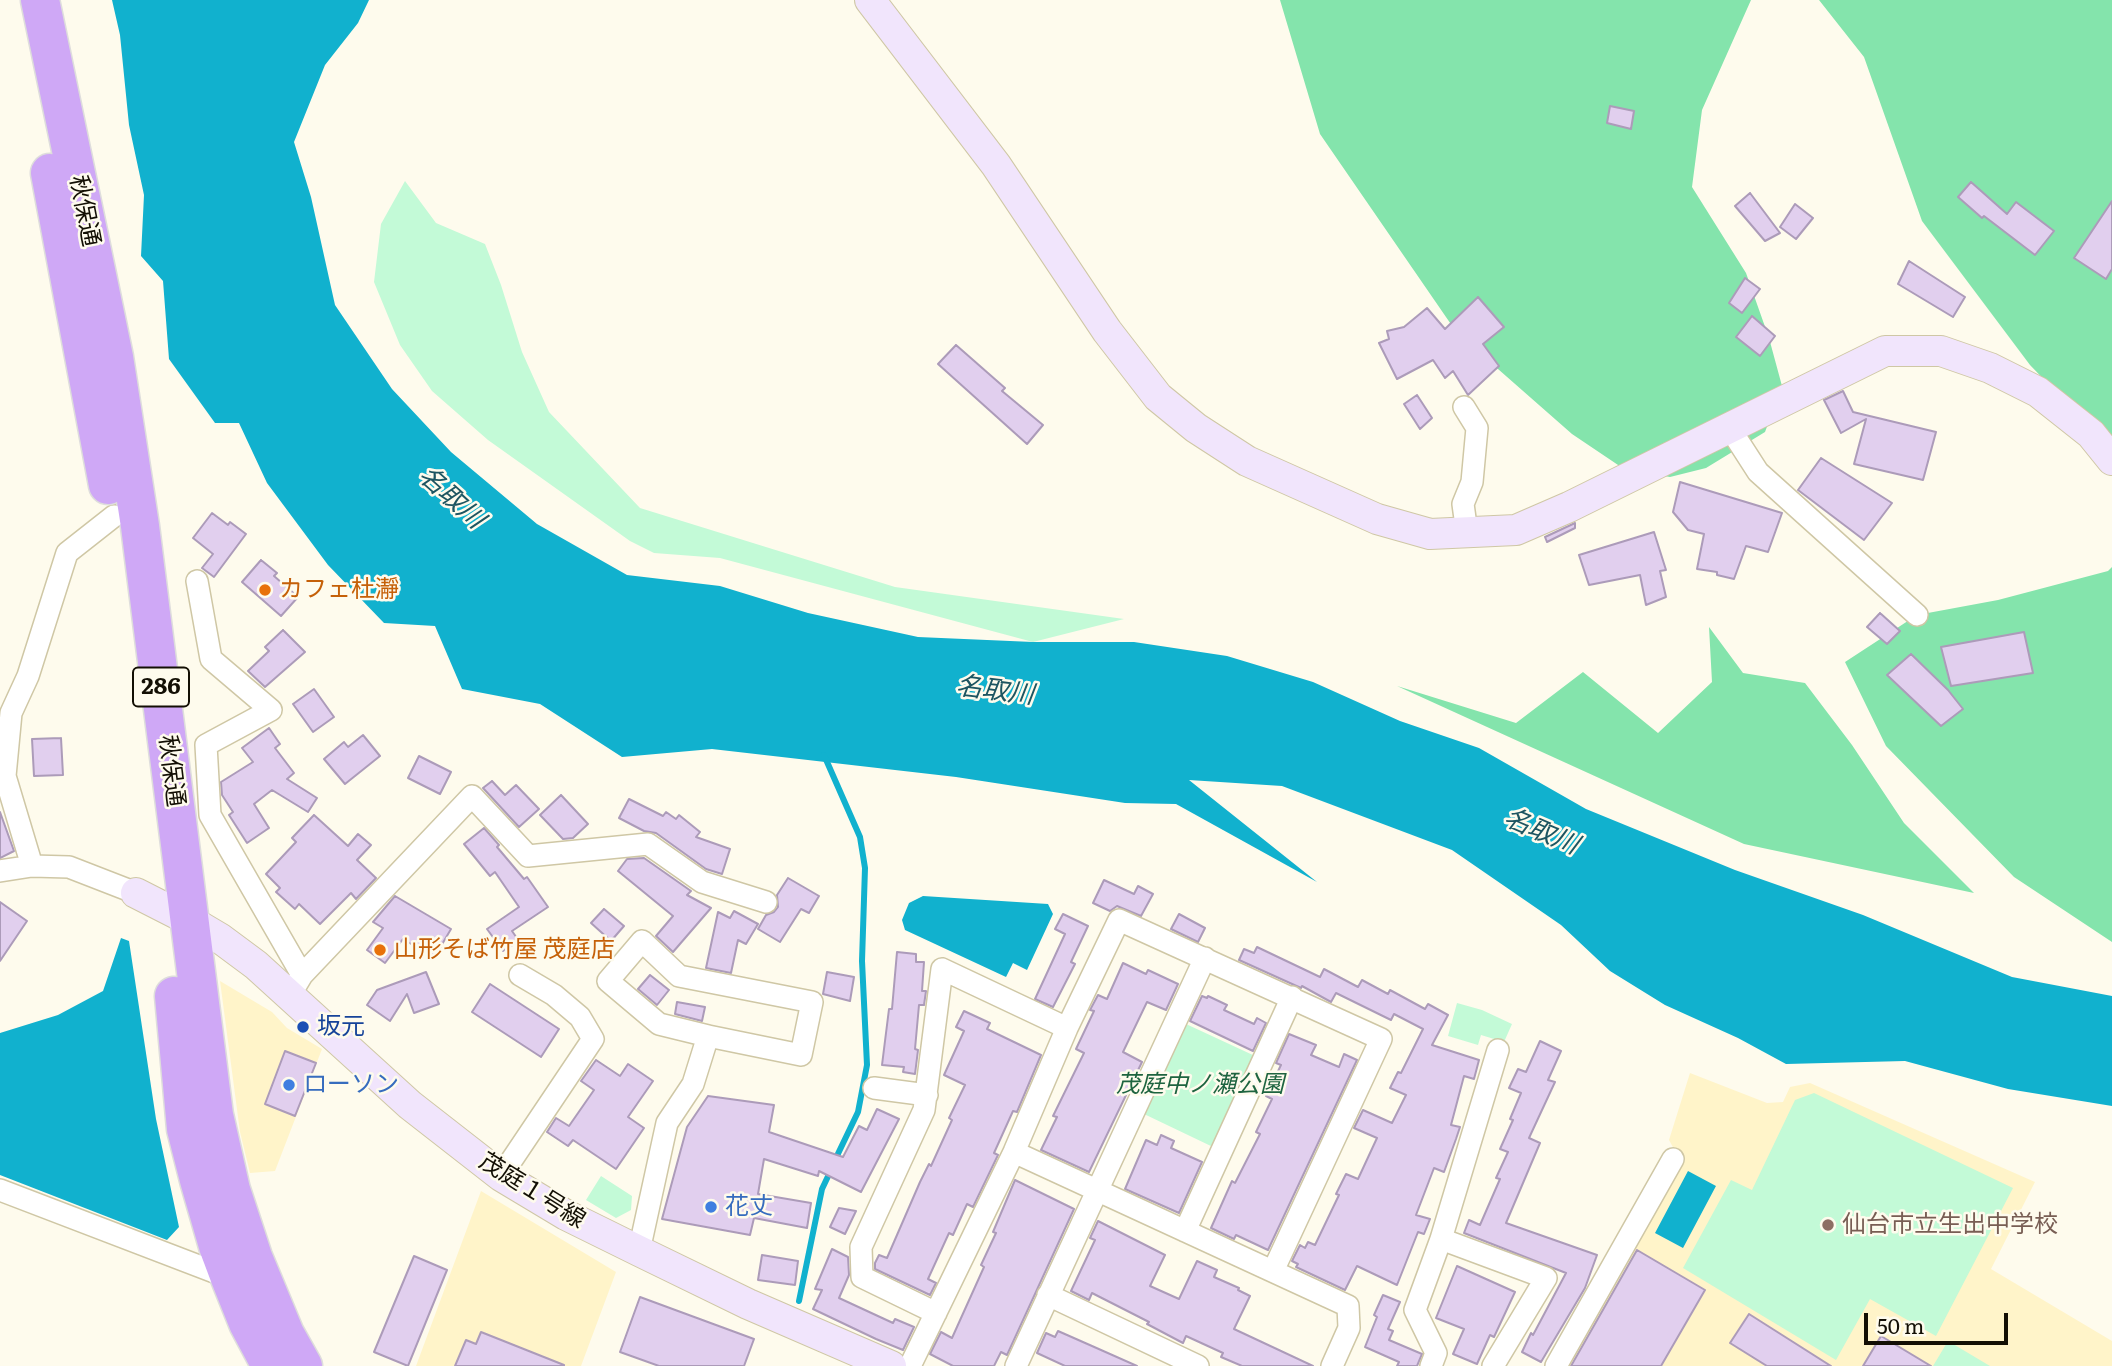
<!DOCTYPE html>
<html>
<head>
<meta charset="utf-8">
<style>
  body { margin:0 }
  #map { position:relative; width:2112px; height:1366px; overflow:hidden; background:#fefbed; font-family:Literata,serif }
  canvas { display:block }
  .scale { position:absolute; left:1864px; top:1313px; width:144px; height:32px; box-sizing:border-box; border:4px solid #130f04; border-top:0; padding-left:9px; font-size:21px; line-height:24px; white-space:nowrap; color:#130f04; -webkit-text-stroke:5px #fefbed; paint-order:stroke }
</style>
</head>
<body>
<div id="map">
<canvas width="2112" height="1366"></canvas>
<div class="scale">50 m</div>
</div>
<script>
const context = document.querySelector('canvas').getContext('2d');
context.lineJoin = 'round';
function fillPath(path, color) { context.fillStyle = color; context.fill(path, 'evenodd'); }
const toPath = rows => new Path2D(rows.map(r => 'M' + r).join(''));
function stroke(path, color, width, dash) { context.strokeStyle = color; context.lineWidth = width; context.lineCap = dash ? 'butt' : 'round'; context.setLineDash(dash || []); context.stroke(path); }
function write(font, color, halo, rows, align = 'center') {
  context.font = font + ' Literata,"Noto Sans JP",serif'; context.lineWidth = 5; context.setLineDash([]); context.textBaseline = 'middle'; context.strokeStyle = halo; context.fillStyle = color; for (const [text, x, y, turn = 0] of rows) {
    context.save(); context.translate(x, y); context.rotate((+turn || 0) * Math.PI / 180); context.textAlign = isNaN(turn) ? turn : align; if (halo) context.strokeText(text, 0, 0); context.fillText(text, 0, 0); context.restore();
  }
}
fillPath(toPath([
  [220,981,272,1012,287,1028,322,1049,275,1171,250,1173,240,1132],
  [1690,1073,1767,1103,1783,1102,1790,1087,1810,1083,2035,1182,1991,1269,2112,1341,2112,1366,1563,1366,1680,1160,1669,1140],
  [481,1191,616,1272,581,1366,416,1366]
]), '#fff4c9');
fillPath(toPath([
  [405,181,436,223,485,244,501,285,522,352,549,412,640,508,895,587,1124,619,1033,642,720,558,654,553,630,541,488,440,432,391,400,345,374,282,381,224],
  [1457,1003,1482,1010,1512,1024,1504,1042,1481,1035,1478,1045,1448,1036],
  [1186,1024,1255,1056,1213,1147,1144,1114],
  [1814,1093,2013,1188,1936,1336,1870,1299,1836,1360,1683,1268,1731,1180,1752,1190,1795,1100],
  [601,1176,632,1196,631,1210,616,1218,586,1200],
  [1948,1341,1990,1366,1933,1366]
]), '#c3fad7');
fillPath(toPath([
  [1280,0,1751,0,1702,110,1692,187,1746,273,1769,338,1782,386,1765,432,1706,468,1670,477,1624,469,1572,434,1457,333,1320,134],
  [1819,0,2112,0,2112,450,2030,365,1922,221,1864,57],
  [2112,567,2112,942,2014,877,1886,746,1845,662,1917,615,1998,600,2108,571],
  [1709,627,1743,673,1805,683,1852,745,1904,823,1974,893,1744,844,1397,686,1516,723,1583,672,1658,733,1712,682]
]), '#84e4ac');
fillPath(toPath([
  [112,0,369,0,358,23,325,65,294,142,311,197,335,305,392,389,451,452,537,524,627,575,720,586,808,613,918,637,1033,642,1134,642,1227,656,1313,682,1400,721,1479,748,1586,809,1735,870,1863,915,2012,977,2112,996,2112,1106,2008,1089,1905,1061,1786,1064,1738,1038,1665,1005,1610,971,1561,925,1452,850,1282,786,1189,780,1317,882,1176,804,1125,803,956,777,712,749,622,757,540,704,462,689,435,626,384,623,328,565,267,483,239,423,215,423,169,359,163,281,141,256,144,195,129,125,120,35],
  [923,896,1048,904,1053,914,1027,970,1013,963,1006,977,905,930,902,920,909,903],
  [121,938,129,941,156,1119,179,1227,167,1240,0,1175,0,1033,58,1015,103,991],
  [1688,1171,1716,1186,1683,1248,1655,1233]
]), '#11b1ce');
stroke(toPath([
  [824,755,860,837,865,868,862,961,867,1065,858,1112,835,1160],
  [799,1301,822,1189,831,1170]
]), '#11b1ce', 6);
const building = toPath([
  [1610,106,1634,111,1631,129,1607,123,1610,106],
  [1971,182,2007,214,2016,202,2054,231,2035,255,1984,216,1982,218,1958,197,1971,182],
  [1750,193,1780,233,1765,241,1735,206,1750,193],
  [2112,201,2112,269,2106,279,2074,258,2112,201],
  [1795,204,1813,218,1796,239,1780,227,1795,204],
  [1909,261,1965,297,1953,317,1898,284,1909,261],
  [1745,278,1760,289,1742,313,1729,303,1745,278],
  [1478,297,1504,327,1483,344,1499,366,1468,395,1453,371,1445,378,1433,360,1397,379,1379,343,1389,339,1387,331,1404,327,1427,308,1445,329,1478,297],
  [1752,316,1775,336,1760,356,1736,337,1752,316],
  [956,345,1005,388,1002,391,1043,425,1027,444,938,364,956,345],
  [1843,391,1853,412,1936,432,1923,480,1854,464,1866,419,1841,433,1824,400,1843,391],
  [1417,395,1432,418,1420,429,1404,404,1417,395],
  [1821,458,1892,503,1864,540,1798,490,1821,458],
  [1680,482,1782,513,1768,552,1746,546,1734,579,1717,575,1717,572,1697,569,1704,534,1688,530,1673,512,1680,482],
  [212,513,228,525,230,522,246,534,214,577,202,568,213,554,193,538,212,513],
  [1575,523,1575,528,1547,542,1545,537,1575,523],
  [1654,532,1666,570,1660,571,1666,597,1646,605,1640,575,1589,585,1579,555,1654,532],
  [261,560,277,573,274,576,298,597,281,616,242,582,261,560],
  [1880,613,1900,631,1887,644,1867,627,1880,613],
  [283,630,305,652,265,687,248,671,269,651,265,647,283,630],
  [2024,632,2033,673,1951,686,1941,647,2024,632],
  [1911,654,1948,690,1963,709,1941,726,1887,675,1911,654],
  [314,689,334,717,313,732,293,704,314,689],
  [269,728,280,744,275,748,294,773,287,779,317,798,308,812,272,790,254,804,269,828,247,843,229,815,233,812,222,795,221,782,253,762,242,748,269,728],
  [363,735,380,756,345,784,324,759,344,742,348,747,363,735],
  [61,738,63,775,34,776,32,739,61,738],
  [419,756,451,772,440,794,408,778,419,756],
  [492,781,505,795,516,785,539,809,519,827,483,788,492,781],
  [561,795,588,824,573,838,563,839,540,815,561,795],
  [629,799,663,816,666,812,676,819,679,815,700,832,696,837,730,849,722,874,706,869,656,833,644,831,619,818,629,799],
  [0,812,14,851,0,858,0,812],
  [314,815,348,846,358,834,371,845,357,860,376,878,356,899,351,893,320,924,299,904,295,909,276,892,280,888,266,874,296,842,292,838,314,815],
  [484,828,499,845,497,847,524,879,527,877,548,907,512,931,519,941,503,951,487,929,519,907,495,872,490,876,464,844,484,828],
  [644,858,691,891,687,895,711,908,673,952,656,936,673,916,618,871,627,859,644,858],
  [788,878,819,896,809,913,801,909,780,942,758,929,766,915,774,912,778,907,777,895,788,878],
  [1104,880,1134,894,1138,886,1153,894,1141,916,1117,906,1110,911,1093,903,1104,880],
  [395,896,451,929,434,958,403,939,385,963,367,950,383,928,373,922,395,896],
  [0,902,27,921,0,961,0,902],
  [604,909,624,926,611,941,591,923,604,909],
  [734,911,758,924,746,944,738,940,731,973,706,968,718,912,730,918,734,911],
  [1063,914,1088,926,1071,962,1075,964,1053,1007,1035,999,1065,934,1055,929,1063,914],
  [1179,914,1205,928,1198,942,1171,929,1179,914],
  [1257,947,1320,977,1324,969,1358,987,1362,980,1388,994,1390,990,1425,1009,1428,1004,1448,1015,1432,1045,1479,1060,1474,1079,1464,1076,1451,1125,1460,1127,1456,1139,1444,1172,1434,1168,1416,1215,1430,1219,1424,1234,1418,1232,1397,1285,1357,1266,1345,1290,1296,1267,1298,1264,1292,1261,1300,1245,1305,1248,1308,1242,1315,1245,1339,1195,1336,1194,1346,1174,1358,1179,1377,1138,1354,1128,1363,1110,1392,1123,1406,1095,1390,1088,1398,1072,1401,1073,1423,1029,1394,1014,1391,1020,1336,993,1331,1002,1302,986,1301,988,1239,960,1244,949,1254,953,1257,947],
  [897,952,916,954,916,962,924,962,922,991,926,991,924,1005,919,1005,915,1049,918,1050,915,1074,903,1072,904,1067,882,1065,889,1009,892,1009,897,952],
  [1123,963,1146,974,1148,970,1178,984,1166,1010,1147,1002,1123,1052,1142,1062,1089,1172,1041,1150,1057,1117,1053,1116,1084,1053,1076,1049,1094,1011,1090,1010,1098,995,1107,999,1123,963],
  [426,972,439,1004,414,1013,407,994,390,1021,367,1005,377,990,426,972],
  [827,972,854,977,850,1001,823,994,827,972],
  [650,975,669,990,657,1005,638,989,650,975],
  [490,984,559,1029,541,1057,472,1012,490,984],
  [1202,996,1207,998,1208,996,1227,1005,1224,1010,1254,1024,1257,1018,1266,1023,1253,1051,1190,1021,1202,996],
  [677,1002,705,1007,702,1021,675,1014,677,1002],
  [964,1011,990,1023,987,1029,1041,1055,1017,1112,1013,1111,994,1153,998,1155,973,1207,967,1204,953,1235,949,1233,928,1279,936,1283,930,1295,875,1269,875,1263,879,1255,887,1258,920,1182,929,1164,931,1166,952,1120,949,1118,965,1085,944,1075,964,1031,956,1027,964,1011],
  [1289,1034,1316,1045,1311,1055,1339,1067,1344,1054,1357,1060,1268,1250,1236,1235,1234,1239,1211,1228,1232,1181,1235,1183,1260,1134,1256,1132,1272,1099,1266,1096,1281,1065,1276,1063,1289,1034],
  [1540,1041,1561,1051,1548,1080,1555,1082,1529,1138,1540,1143,1506,1223,1597,1255,1585,1288,1541,1362,1522,1352,1531,1333,1533,1335,1566,1273,1464,1233,1469,1220,1480,1225,1500,1179,1496,1178,1508,1152,1500,1149,1513,1120,1510,1119,1521,1093,1509,1088,1518,1069,1526,1072,1540,1041],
  [285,1051,316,1063,295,1116,265,1104,285,1051],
  [596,1060,620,1076,628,1064,653,1081,628,1117,644,1128,616,1169,573,1140,568,1146,547,1132,556,1118,569,1126,594,1090,581,1081,596,1060],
  [708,1096,774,1105,769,1132,843,1157,859,1126,867,1130,877,1109,899,1119,861,1192,819,1171,818,1176,764,1159,758,1194,811,1203,807,1228,754,1218,750,1235,662,1219,687,1127,708,1096],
  [1161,1135,1174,1141,1171,1148,1202,1162,1179,1213,1125,1189,1146,1140,1157,1145,1161,1135],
  [1015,1180,1074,1209,1007,1355,1001,1352,994,1366,953,1366,930,1354,941,1332,952,1338,984,1267,981,1265,996,1233,993,1232,1015,1180],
  [839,1208,856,1211,845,1234,830,1227,839,1208],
  [1098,1221,1165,1255,1150,1286,1179,1299,1197,1261,1217,1270,1214,1277,1239,1288,1238,1290,1250,1296,1234,1329,1313,1366,1242,1366,1221,1357,1223,1353,1186,1336,1183,1343,1147,1324,1149,1322,1092,1293,1089,1300,1071,1291,1095,1240,1090,1238,1098,1221],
  [832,1249,848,1257,849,1275,839,1298,893,1323,895,1319,914,1327,903,1350,876,1339,813,1309,822,1290,815,1289,832,1249],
  [1637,1250,1705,1290,1661,1366,1571,1366,1637,1250],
  [762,1255,798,1261,795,1285,758,1280,762,1255],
  [414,1256,447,1270,408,1366,374,1352,414,1256],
  [1457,1266,1515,1292,1494,1337,1490,1335,1477,1364,1453,1354,1464,1329,1436,1318,1457,1266],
  [1383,1295,1400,1302,1388,1329,1393,1331,1389,1340,1422,1354,1417,1366,1397,1366,1399,1362,1365,1347,1377,1317,1374,1315,1383,1295],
  [640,1297,754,1339,744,1366,659,1366,620,1352,640,1297],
  [1749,1314,1831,1366,1767,1366,1730,1343,1749,1314],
  [1058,1331,1092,1346,1137,1366,1065,1366,1037,1353,1046,1333,1055,1337,1058,1331],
  [481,1332,564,1365,564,1366,455,1366,466,1340,476,1344,481,1332],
  [1881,1336,1931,1366,1863,1366,1881,1336]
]);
fillPath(building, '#e1cfee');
stroke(building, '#ac9bb9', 2);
const street = toPath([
  [1464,407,1477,428,1472,482,1463,504,1467,533],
  [1729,427,1758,472,1917,615],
  [197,581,211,659,271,710,206,745,210,815,302,975,296,985],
  [32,866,5,776,11,713,28,676,67,553,114,516],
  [0,871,32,866,69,867,136,893],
  [302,975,472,796,528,856,648,844,702,882,766,902],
  [874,1088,927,1095],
  [1014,1152,1348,1306,1349,1328,1332,1366],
  [501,1176,593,1039,580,1017,554,995,520,975],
  [0,1190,230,1278],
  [1185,1231,1292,997],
  [1441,1239,1546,1278,1493,1366],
  [639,1251,667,1123,693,1084,708,1036,659,1024,608,981,642,941,679,976,812,1002,801,1055,708,1036],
  [1048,1295,1198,1366],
  [936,1313,862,1277,861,1247,924,1110,942,969,1067,1028],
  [910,1366,1014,1152,1067,1028,1119,920,1381,1039,1273,1271],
  [1016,1366,1205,958],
  [1431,1366,1436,1353,1415,1310,1441,1239,1498,1050],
  [1556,1366,1673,1159]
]);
const secondary = toPath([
  [870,0,996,165,1107,331,1158,397,1196,428,1247,461,1377,519,1430,534,1516,530,1569,507,1885,351,1941,351,1990,368,2038,392,2091,434,2112,460],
  [136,893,189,920,221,939,256,965,410,1105,501,1176,566,1215,639,1251,748,1304,891,1366]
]);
const highway = toPath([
  [40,0,114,357,140,526,214,1115,231,1190,253,1257,285,1334,303,1366],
  [50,173,108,485],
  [174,996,186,1129,199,1180,218,1246,230,1278,248,1323,271,1366]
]);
stroke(street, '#cfc7a5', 24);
stroke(secondary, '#cfc7a5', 32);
stroke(highway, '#dedddc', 41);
stroke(street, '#fff', 21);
stroke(secondary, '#f1e5fc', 30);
stroke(highway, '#cfa8f6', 38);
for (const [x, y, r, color] of [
  [265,590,7,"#e8710a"],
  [380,950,7,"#e8710a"],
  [303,1027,7,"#1a4fb4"],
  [289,1085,7,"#3f7fe0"],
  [711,1207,7,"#3f7fe0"],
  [1828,1225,7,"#8d6e63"]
]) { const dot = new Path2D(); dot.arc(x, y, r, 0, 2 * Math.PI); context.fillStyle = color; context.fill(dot); stroke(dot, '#fefbed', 2.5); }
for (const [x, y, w] of [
  [161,687,56]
]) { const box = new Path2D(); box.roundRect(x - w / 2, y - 19.5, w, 39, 5); context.fillStyle = '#fefbed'; context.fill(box); stroke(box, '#130f04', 2); }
write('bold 23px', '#130f04', null, [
  ["286",161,687]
]);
write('24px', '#130f04', '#fefbed', [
  ["秋保通",84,211,79],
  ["秋保通",171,771,83],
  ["茂庭１号線",532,1191,32]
]);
write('24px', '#c56008', '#fefbed', [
  ["カフェ杜瀞",279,590],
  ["山形そば竹屋 茂庭店",394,950]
], 'left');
write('24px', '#164399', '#fefbed', [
  ["坂元",317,1027]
], 'left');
write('24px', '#366cbe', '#fefbed', [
  ["ローソン",303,1085],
  ["花丈",725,1207]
], 'left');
write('italic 24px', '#1e6440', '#fefbed', [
  ["茂庭中ノ瀬公園",1200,1085]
]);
write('24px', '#785e54', '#fefbed', [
  ["仙台市立生出中学校",1842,1225]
], 'left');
write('italic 26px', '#1d5561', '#fefbed', [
  ["名取川",451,498,42],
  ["名取川",995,691,7],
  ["名取川",1541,832,23]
]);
</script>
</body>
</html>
